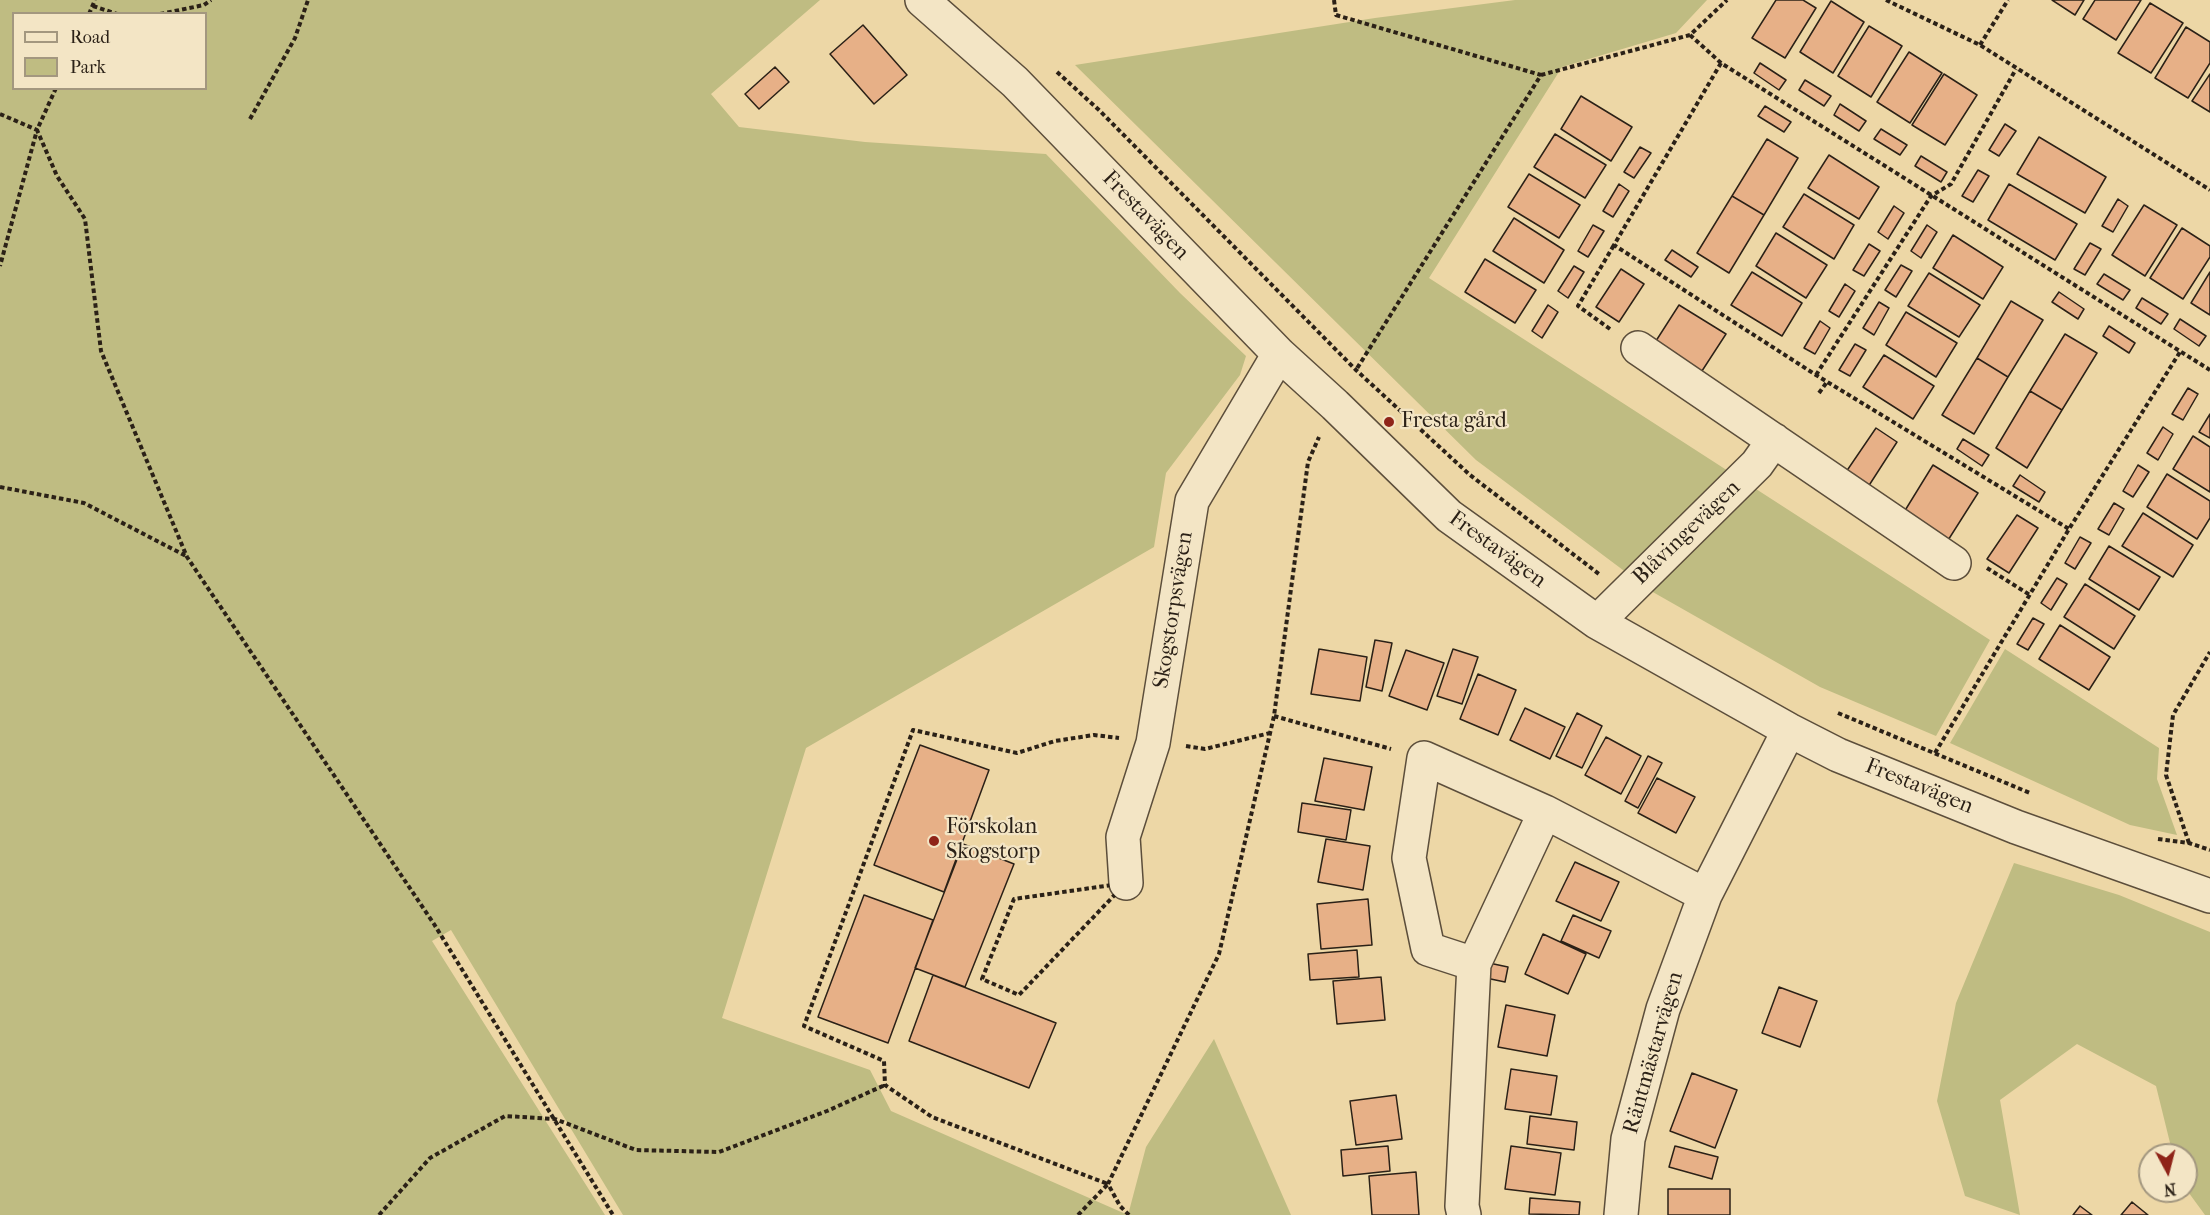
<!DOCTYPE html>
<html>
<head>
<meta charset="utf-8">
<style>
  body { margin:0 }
  #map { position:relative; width:2210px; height:1215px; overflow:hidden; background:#edd7a6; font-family:"IM FELL French Canon",serif }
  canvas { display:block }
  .legend { position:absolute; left:12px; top:12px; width:195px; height:78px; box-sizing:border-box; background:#f3e5c5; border:2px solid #a3977f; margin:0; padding:8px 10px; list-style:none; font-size:18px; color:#2b2117 }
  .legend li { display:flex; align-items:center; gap:12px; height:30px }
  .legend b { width:30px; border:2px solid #a3977f }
  .north { position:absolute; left:2138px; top:1143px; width:60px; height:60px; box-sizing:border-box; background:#f3e5c5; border:2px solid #a3977f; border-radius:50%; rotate:173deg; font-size:16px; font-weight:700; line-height:24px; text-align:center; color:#2b2117 }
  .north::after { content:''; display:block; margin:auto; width:21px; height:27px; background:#8f2418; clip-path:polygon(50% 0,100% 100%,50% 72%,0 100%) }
</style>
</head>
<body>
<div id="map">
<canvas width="2210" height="1215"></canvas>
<ul class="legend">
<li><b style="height:8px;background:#f3e5c5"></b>Road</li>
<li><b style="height:16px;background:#bfbc82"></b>Park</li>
</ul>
<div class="north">N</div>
</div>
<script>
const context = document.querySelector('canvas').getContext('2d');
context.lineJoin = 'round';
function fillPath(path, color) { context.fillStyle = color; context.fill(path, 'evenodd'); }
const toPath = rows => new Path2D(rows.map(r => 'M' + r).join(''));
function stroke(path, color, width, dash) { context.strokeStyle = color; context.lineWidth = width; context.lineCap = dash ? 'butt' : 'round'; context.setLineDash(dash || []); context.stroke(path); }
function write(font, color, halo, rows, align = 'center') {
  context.font = font + ' "IM FELL French Canon",serif'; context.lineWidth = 4.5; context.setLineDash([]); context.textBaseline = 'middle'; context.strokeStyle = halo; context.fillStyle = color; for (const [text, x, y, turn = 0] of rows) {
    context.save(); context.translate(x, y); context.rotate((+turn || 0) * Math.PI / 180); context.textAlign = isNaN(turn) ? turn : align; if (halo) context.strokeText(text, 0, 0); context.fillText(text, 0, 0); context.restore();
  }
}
fillPath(toPath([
  [0,0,820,0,711,94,739,127,865,142,1046,154,1180,293,1246,356,1240,375,1166,473,1154,547,806,748,722,1018,870,1070,891,1111,1128,1215,623,1215,451,930,432,941,605,1215,0,1215],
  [14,14,206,14,206,88,14,88],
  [1515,0,1707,0,1676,33,1562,67,1429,278,1990,640,1936,736,1820,687,1651,591,1476,460,1075,65,1375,18],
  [2005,649,2159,748,2157,779,2177,835,2130,825,1950,743],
  [2014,863,2119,895,2210,932,2210,1215,2205,1215,2186,1189,2186,1155,2173,1155,2156,1086,2077,1044,2000,1100,2020,1215,1965,1196,1937,1101,1956,1003],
  [1214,1039,1291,1215,1128,1215,1146,1147]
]), '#bfbc82');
const building = toPath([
  [1776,0,1803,0,1816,8,1785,58,1752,38,1776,0],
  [2052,0,2084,0,2075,15,2052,0],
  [2095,0,2141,0,2116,40,2083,19,2095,0],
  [1831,1,1864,22,1833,73,1800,52,1831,1],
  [2150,3,2183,23,2151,73,2118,53,2150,3],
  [863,25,907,75,874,104,830,54,863,25],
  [1869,26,1902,46,1871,97,1838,76,1869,26],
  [2186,27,2210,42,2210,63,2188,98,2155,78,2186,27],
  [1909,52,1942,73,1910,123,1877,102,1909,52],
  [1760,63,1786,80,1779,90,1754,73,1760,63],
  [775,67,789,82,759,109,745,94,775,67],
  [1944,74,1977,95,1945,145,1912,125,1944,74],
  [2210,74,2210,112,2192,101,2210,74],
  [1805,80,1831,96,1824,106,1799,90,1805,80],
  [1581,96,1632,127,1611,161,1561,129,1581,96],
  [1840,104,1866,121,1859,131,1834,115,1840,104],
  [1765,106,1791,122,1784,132,1758,116,1765,106],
  [2005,124,2016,131,1999,156,1989,150,2005,124],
  [1881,129,1907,145,1900,155,1874,139,1881,129],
  [1555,134,1606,165,1585,198,1534,167,1555,134],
  [2039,137,2106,177,2085,213,2017,174,2039,137],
  [1767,139,1798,158,1764,215,1732,196,1767,139],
  [1640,147,1651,153,1634,178,1624,172,1640,147],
  [1829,155,1879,187,1859,219,1808,188,1829,155],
  [1921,156,1947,172,1941,182,1915,166,1921,156],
  [1978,170,1989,176,1973,202,1962,196,1978,170],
  [1529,174,1580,205,1559,238,1508,207,1529,174],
  [1619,184,1629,191,1613,217,1603,211,1619,184],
  [2009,184,2077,224,2055,260,1988,220,2009,184],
  [1804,194,1854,225,1834,259,1783,227,1804,194],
  [1732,196,1764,215,1729,273,1697,253,1732,196],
  [2118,199,2128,206,2113,232,2102,226,2118,199],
  [2144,205,2177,225,2145,276,2112,255,2144,205],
  [1894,206,1904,213,1888,239,1878,232,1894,206],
  [1514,218,1564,250,1544,283,1493,251,1514,218],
  [1593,225,1604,231,1588,257,1578,251,1593,225],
  [1927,225,1937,232,1921,258,1911,251,1927,225],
  [2182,228,2210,246,2210,257,2183,299,2150,278,2182,228],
  [1776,233,1827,265,1806,298,1756,266,1776,233],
  [1953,235,2003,267,1983,299,1933,268,1953,235],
  [2090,243,2101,249,2085,275,2074,269,2090,243],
  [1869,244,1880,251,1864,276,1853,270,1869,244],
  [1672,250,1698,267,1691,277,1665,260,1672,250],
  [1485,259,1536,290,1515,323,1465,292,1485,259],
  [1901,265,1912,271,1896,297,1885,290,1901,265],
  [1574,266,1584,272,1568,298,1558,291,1574,266],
  [1621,269,1644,284,1619,322,1596,307,1621,269],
  [1752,272,1802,303,1782,336,1731,305,1752,272],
  [2210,272,2210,315,2191,303,2210,272],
  [1929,273,1980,305,1959,337,1908,306,1929,273],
  [2104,274,2130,290,2123,300,2097,284,2104,274],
  [1845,284,1855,291,1839,317,1829,311,1845,284],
  [2059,292,2084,309,2078,319,2052,302,2059,292],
  [2142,298,2168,314,2161,324,2136,308,2142,298],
  [2011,301,2043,320,2008,377,1977,358,2011,301],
  [1879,302,1889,308,1874,335,1863,328,1879,302],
  [1548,305,1558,312,1542,338,1532,331,1548,305],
  [1679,305,1726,334,1700,374,1654,344,1679,305],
  [1906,312,1957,343,1936,377,1886,345,1906,312],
  [2180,319,2206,336,2199,346,2174,329,2180,319],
  [1820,321,1830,328,1815,354,1804,348,1820,321],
  [2109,326,2135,343,2129,353,2103,336,2109,326],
  [2065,334,2097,353,2062,410,2030,391,2065,334],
  [1855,344,1866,350,1850,376,1839,370,1855,344],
  [1884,355,1934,386,1913,419,1863,387,1884,355],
  [1977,358,2008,377,1974,434,1942,415,1977,358],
  [2188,388,2198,394,2183,420,2172,414,2188,388],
  [2030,391,2062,410,2027,468,1996,448,2030,391],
  [2210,414,2210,438,2199,432,2210,414],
  [2163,427,2173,434,2158,460,2147,453,2163,427],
  [1876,428,1897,442,1868,487,1846,472,1876,428],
  [2193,436,2210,447,2210,492,2173,469,2193,436],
  [1963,439,1989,455,1982,466,1957,449,1963,439],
  [1933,465,1978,493,1945,545,1901,517,1933,465],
  [2138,465,2149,472,2133,497,2123,491,2138,465],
  [2167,474,2210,501,2210,518,2197,539,2147,507,2167,474],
  [2020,475,2045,492,2039,502,2013,486,2020,475],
  [2114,503,2124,509,2109,535,2098,529,2114,503],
  [2143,513,2193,545,2173,577,2122,546,2143,513],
  [2017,515,2038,528,2009,573,1987,559,2017,515],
  [2080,537,2091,543,2075,569,2065,563,2080,537],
  [2109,546,2160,577,2139,610,2089,579,2109,546],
  [2057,578,2067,584,2051,610,2041,603,2057,578],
  [2085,584,2135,616,2114,649,2064,617,2085,584],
  [2033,618,2044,624,2028,650,2017,644,2033,618],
  [2060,625,2110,657,2089,690,2039,659,2060,625],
  [1375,640,1392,643,1382,691,1366,687,1375,640],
  [1319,649,1367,657,1360,701,1311,694,1319,649],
  [1453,649,1478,657,1462,704,1437,696,1453,649],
  [1406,650,1444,663,1427,710,1389,696,1406,650],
  [1478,674,1516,690,1498,735,1460,719,1478,674],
  [1525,708,1565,727,1550,759,1510,740,1525,708],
  [1577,713,1602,726,1582,768,1556,756,1577,713],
  [1606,737,1641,756,1621,794,1585,775,1606,737],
  [920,745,989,770,944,892,874,865,920,745],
  [1648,756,1662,763,1638,808,1625,801,1648,756],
  [1324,758,1372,767,1364,810,1315,801,1324,758],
  [1657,778,1695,797,1676,833,1638,813,1657,778],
  [1302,803,1351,810,1346,840,1298,832,1302,803],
  [1326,839,1370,846,1363,890,1318,882,1326,839],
  [963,844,1014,864,965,987,915,968,963,844],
  [1575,862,1619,882,1601,921,1556,901,1575,862],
  [864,895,933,920,888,1043,818,1017,864,895],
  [1368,899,1372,945,1321,949,1317,904,1368,899],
  [1573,915,1611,931,1599,958,1561,941,1573,915],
  [1543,934,1586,954,1568,994,1525,974,1543,934],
  [1357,950,1359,977,1310,980,1308,954,1357,950],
  [1489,963,1508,967,1505,982,1486,978,1489,963],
  [933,975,1056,1023,1029,1088,909,1041,933,975],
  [1381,977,1385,1020,1337,1024,1333,981,1381,977],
  [1779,987,1817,1001,1800,1047,1762,1033,1779,987],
  [1506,1005,1555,1015,1547,1056,1498,1047,1506,1005],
  [1511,1069,1557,1076,1551,1115,1505,1109,1511,1069],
  [1692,1073,1737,1090,1715,1148,1670,1131,1692,1073],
  [1396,1095,1402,1139,1356,1145,1350,1101,1396,1095],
  [1530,1116,1577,1122,1574,1150,1527,1144,1530,1116],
  [1388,1146,1390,1171,1343,1176,1341,1150,1388,1146],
  [1511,1146,1561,1153,1555,1195,1505,1189,1511,1146],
  [1675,1146,1718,1157,1712,1179,1669,1167,1675,1146],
  [1416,1172,1419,1215,1372,1215,1369,1176,1416,1172],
  [1668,1189,1730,1189,1730,1215,1668,1215,1668,1189],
  [1530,1198,1580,1202,1579,1215,1529,1214,1530,1198],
  [2132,1202,2148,1215,2121,1215,2132,1202],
  [2080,1206,2092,1215,2073,1215,2080,1206]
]);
fillPath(building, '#e7b087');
stroke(building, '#2b2117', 1.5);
const minor = toPath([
  [922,0,1015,82,1279,354,1335,405,1449,516,1597,622,1789,730,1838,755,2016,827,2210,896],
  [1638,348,1954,563],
  [1597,622,1757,464,1774,440],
  [1126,883,1123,837,1153,743,1192,501,1279,354],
  [1474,964,1428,949,1409,858,1424,758,1545,812,1705,895],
  [1464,1215,1462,1206,1474,964,1545,812],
  [1621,1215,1628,1139,1663,1009,1705,895,1789,730]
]);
stroke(minor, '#5c4e3b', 36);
stroke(toPath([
  [1334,0,1336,15,1541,75,1356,370],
  [1886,0,1980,45,2210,190],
  [93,6,117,14],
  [89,14,95,0],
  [160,14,204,5,211,0],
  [1690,35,1721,63,2210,370],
  [1980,45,2008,0],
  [1721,63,1614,245,1816,375,2069,529],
  [1057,72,1099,110,1356,370,1470,475,1599,574],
  [1541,75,1690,35,1727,0],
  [56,88,37,130,57,176,85,219,101,351,187,557,434,924,613,1215],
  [0,114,37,130,0,266],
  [250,119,295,38,308,0],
  [1610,329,1578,306,1614,245],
  [1816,375,1931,196,1951,184,2016,69],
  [1819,393,1827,382],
  [0,487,84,503,186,556],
  [1987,568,2030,595],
  [1838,713,2030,793],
  [1274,716,1391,749],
  [1186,746,1205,749,1270,733],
  [1935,753,2069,529,2180,352],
  [2158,839,2189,843,2210,850],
  [2189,843,2166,775,2173,715,2210,652],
  [1126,883,1019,995,982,979,1014,899,1126,883],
  [379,1215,430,1158,505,1116,555,1119,636,1150,719,1152,827,1111,885,1085],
  [1078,1215,1108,1184,932,1117,885,1085,884,1061,804,1026,913,730,1017,753,1055,741,1094,735,1119,738],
  [1129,1215,1120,1206,1108,1184,1219,954,1274,716,1308,462,1319,437]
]), '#2b2117', 4, [4.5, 3]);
stroke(minor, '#f3e5c5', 33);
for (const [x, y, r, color] of [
  [1389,422,6,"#8f2418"],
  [934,841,6,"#8f2418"]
]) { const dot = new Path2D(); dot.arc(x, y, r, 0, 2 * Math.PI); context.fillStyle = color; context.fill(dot); stroke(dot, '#f3e5c5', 2); }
write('22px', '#2b2117', '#f3e5c5', [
  ["Frestavägen",1145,216,46],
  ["Blåvingevägen",1687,533,-44],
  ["Frestavägen",1497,550,36],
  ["Skogstorpsvägen",1174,610,-81],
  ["Frestavägen",1919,787,22],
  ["Räntmästarvägen",1654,1053,-74]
]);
write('22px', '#2b2117', '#f3e5c5', [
  ["Fresta gård",1401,422],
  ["Förskolan",946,828],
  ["Skogstorp",946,853]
], 'left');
</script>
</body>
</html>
